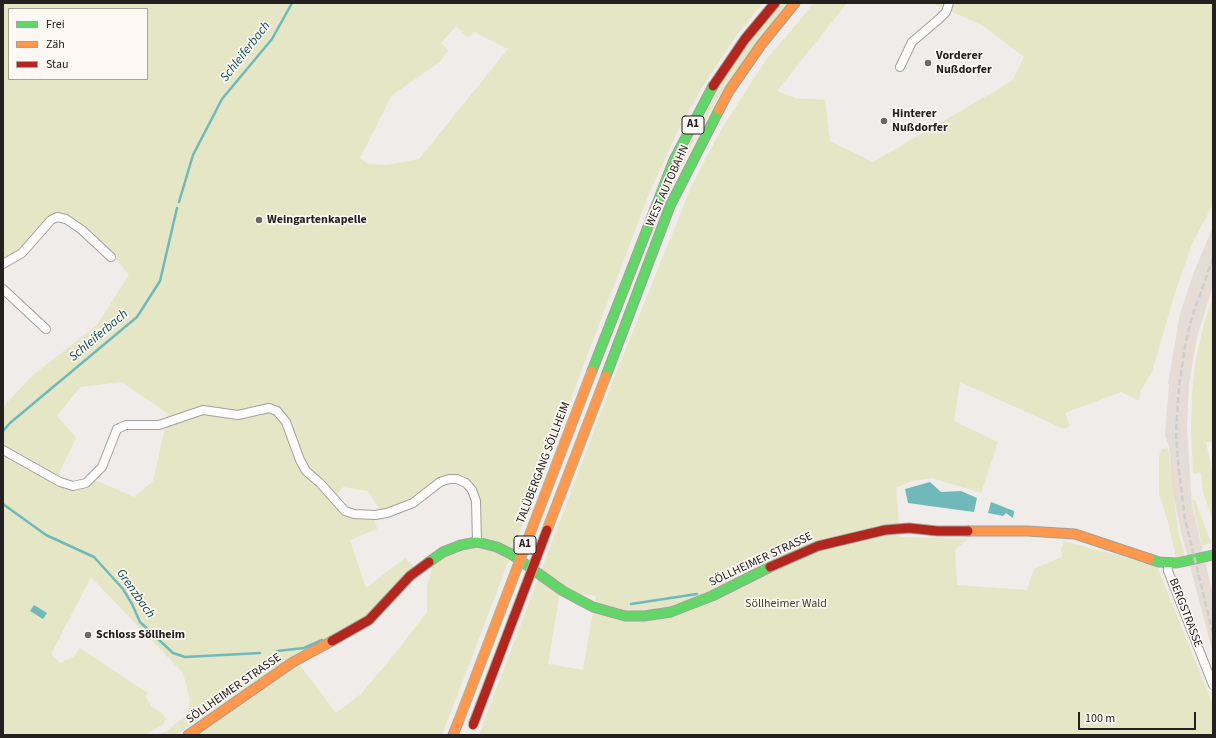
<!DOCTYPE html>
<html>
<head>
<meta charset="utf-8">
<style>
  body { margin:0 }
  #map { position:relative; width:1216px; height:738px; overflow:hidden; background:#efece9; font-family:"Source Sans 3",sans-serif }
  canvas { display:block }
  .frame { position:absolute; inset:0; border:4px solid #23201f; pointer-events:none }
  .legend { position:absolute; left:8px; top:8px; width:140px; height:72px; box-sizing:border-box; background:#fef8f4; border:1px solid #a6a29f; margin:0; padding:5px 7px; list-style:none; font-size:12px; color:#23201f }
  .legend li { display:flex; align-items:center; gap:8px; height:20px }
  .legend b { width:20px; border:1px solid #a6a29f }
  .scale { position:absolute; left:1078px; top:712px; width:118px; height:18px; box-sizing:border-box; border:2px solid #23201f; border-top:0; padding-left:5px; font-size:12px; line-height:14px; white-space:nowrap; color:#23201f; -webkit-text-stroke:3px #fef8f4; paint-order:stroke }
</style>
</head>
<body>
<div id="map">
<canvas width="1216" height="738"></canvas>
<div class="frame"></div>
<ul class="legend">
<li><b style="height:5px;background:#63d668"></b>Frei</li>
<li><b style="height:5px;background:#ff974d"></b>Zäh</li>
<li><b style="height:5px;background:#b3261e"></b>Stau</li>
</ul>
<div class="scale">100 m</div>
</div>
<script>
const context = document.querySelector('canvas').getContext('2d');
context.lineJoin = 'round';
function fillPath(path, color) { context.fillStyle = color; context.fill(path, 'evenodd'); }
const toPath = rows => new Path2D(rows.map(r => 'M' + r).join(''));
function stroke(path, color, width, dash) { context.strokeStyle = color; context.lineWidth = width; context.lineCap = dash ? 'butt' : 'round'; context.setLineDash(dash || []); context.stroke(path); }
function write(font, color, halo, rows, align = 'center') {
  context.font = font + ' "Source Sans 3",sans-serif'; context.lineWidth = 3.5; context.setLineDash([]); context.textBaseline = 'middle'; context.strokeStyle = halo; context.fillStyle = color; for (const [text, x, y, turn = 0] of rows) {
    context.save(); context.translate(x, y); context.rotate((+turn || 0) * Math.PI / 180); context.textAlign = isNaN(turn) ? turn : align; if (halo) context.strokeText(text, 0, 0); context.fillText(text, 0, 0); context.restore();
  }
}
fillPath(toPath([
  [1213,227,1213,286,1197,337,1189,384,1187,426,1192,505,1213,595,1213,653,1181,532,1172,488,1169,446,1165,435,1169,385,1168,383,1180,314,1194,272]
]), '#e5dcd6');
fillPath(toPath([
  [3,3,763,3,736,36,700,91,675,137,649,194,442,735,181,735,235,695,176,735,158,735,167,731,187,714,190,701,183,673,91,577,51,654,60,663,73,657,80,648,148,693,146,697,151,706,161,712,166,719,163,725,144,735,3,735,3,407,33,375,97,325,129,275,111,253,57,215,28,244,3,261],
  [9,9,147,9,147,79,9,79],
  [456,26,468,38,474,32,508,49,419,159,387,165,368,164,360,158,392,95,440,62,448,50,441,43],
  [122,382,168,414,153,481,134,497,95,480,88,487,70,490,55,482,76,438,57,416,80,387],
  [457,476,479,502,479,547,470,547,452,553,434,562,427,585,427,612,394,655,361,694,336,713,293,656,360,622,373,612,413,566,405,558,366,588,350,540,377,529,374,518,336,506,335,496,343,487,368,491,380,510,413,501],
  [781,3,788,3,723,89,697,135,676,178,652,235,650,233,672,178,721,84,743,51],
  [814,3,847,3,777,91,795,98,825,100,830,141,873,162,1012,81,1024,57,982,25,932,3,1213,3,1213,204,1192,244,1175,293,1152,372,1141,390,1139,401,1121,392,1065,413,1070,426,1064,429,960,382,954,421,998,442,981,493,932,478,911,481,896,488,900,537,968,539,955,550,957,585,1027,590,1034,569,1062,557,1061,549,1064,541,1157,566,1213,705,1213,735,479,735,614,378,692,185,722,128,766,60],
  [560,591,596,596,583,670,548,664],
  [1213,297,1213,442,1206,442,1213,475,1213,521,1203,492,1201,473,1193,474,1191,432,1192,394,1195,364,1203,327],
  [1168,448,1178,531,1185,557,1176,558,1167,518,1159,494,1159,456,1162,449],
  [1192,500,1195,500,1211,543,1202,546]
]), '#e5e6c6');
fillPath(toPath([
  [930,482,941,492,961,491,977,498,974,512,908,503,905,489],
  [991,502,1014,511,1013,518,1006,513,1003,516,988,513],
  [34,605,47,613,43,619,30,611]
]), '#70b9bb');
stroke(toPath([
  [179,202,193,155,222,99,272,39,292,3],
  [3,431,10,423,137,317,160,281,177,208],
  [3,504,46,535,94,557,123,589,132,604,140,622,173,653,185,657,260,653],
  [631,604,697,594],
  [277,651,304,648,322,640]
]), '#70b9bb', 2.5);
const street = toPath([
  [900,67,912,42,939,19,946,12,949,3],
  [3,264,22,253,51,220,57,217,66,219,82,230,111,257],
  [3,289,46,329],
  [3,450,60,482,73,486,86,483,102,467,117,429,126,425,159,425,203,410,238,415,269,408,277,411,286,422,300,460,306,471,320,483,345,511,354,514,375,515,387,513,413,503,440,482,449,479,457,479,466,483,472,490,476,501,477,542],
  [1168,562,1168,571,1213,685]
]);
const fast = toPath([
  [592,371,674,160,713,86],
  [606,376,670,206,719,110],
  [1150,559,1159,562,1177,563,1213,555],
  [429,562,443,552,461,545,477,542,497,547,511,554,563,591,593,607,625,616,644,616,671,612,712,596,770,567]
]);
const slow = toPath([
  [719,110,729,91,761,45,795,3],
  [968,531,1027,531,1075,534,1150,559],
  [188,735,293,662,332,641],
  [453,735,459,720]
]);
const jam = toPath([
  [713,86,745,39,775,3],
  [770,567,818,546,885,530,909,528,937,531,968,531],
  [332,641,369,620,410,576,429,562]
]);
stroke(street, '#a2a09e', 10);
stroke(fast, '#a2a09e', 11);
stroke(slow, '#a2a09e', 11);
stroke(jam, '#a2a09e', 11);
stroke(street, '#fdfcfc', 8);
stroke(fast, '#63d668', 9);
stroke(slow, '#ff974d', 9);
stroke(jam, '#b3261e', 9);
stroke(toPath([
  [1213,258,1192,317,1186,341,1179,386,1176,433,1178,462,1185,519,1213,634]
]), '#cecdcd', 2.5, [6, 3]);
const slowBridge = toPath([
  [547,530,606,376],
  [459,720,592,371]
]);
const jamBridge = toPath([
  [473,725,547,530]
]);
stroke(slowBridge, '#adb7a7', 11, []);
stroke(jamBridge, '#adb7a7', 11, []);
stroke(slowBridge, '#ff974d', 9);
stroke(jamBridge, '#b3261e', 9);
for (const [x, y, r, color] of [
  [928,63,4,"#6a6766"],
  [884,121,4,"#6a6766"],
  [259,220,4,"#6a6766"],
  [88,635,4,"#6a6766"]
]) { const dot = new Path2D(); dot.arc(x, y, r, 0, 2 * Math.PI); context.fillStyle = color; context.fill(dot); stroke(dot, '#fef8f4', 1.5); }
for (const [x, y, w] of [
  [693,125,22],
  [525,545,22]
]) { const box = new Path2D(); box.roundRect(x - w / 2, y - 9, w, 18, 3); context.fillStyle = '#fef8f4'; context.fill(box); stroke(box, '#23201f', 1); }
write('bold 11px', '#23201f', null, [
  ["A1",693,125],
  ["A1",525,545]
]);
write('bold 12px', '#23201f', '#fef8f4', [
  ["Vorderer",936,56],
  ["Nußdorfer",936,70],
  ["Hinterer",892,114],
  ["Nußdorfer",892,128],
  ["Weingartenkapelle",267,220],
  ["Schloss Söllheim",96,635]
], 'left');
write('12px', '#23201f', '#fef8f4', [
  ["WEST AUTOBAHN",668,186,-66],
  ["TALÜBERGANG SÖLLHEIM",544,463,-69],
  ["SÖLLHEIMER STRASSE",761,560,-25],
  ["BERGSTRASSE",1185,613,69],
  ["SÖLLHEIMER STRASSE",234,689,-35]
]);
write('12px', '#41451d', '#fef8f4', [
  ["Söllheimer Wald",786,604]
]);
write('italic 13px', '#114e50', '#fef8f4', [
  ["Schleiferbach",246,52,-52],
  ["Schleiferbach",99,336,-40],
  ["Grenzbach",135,594,55]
]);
</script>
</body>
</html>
